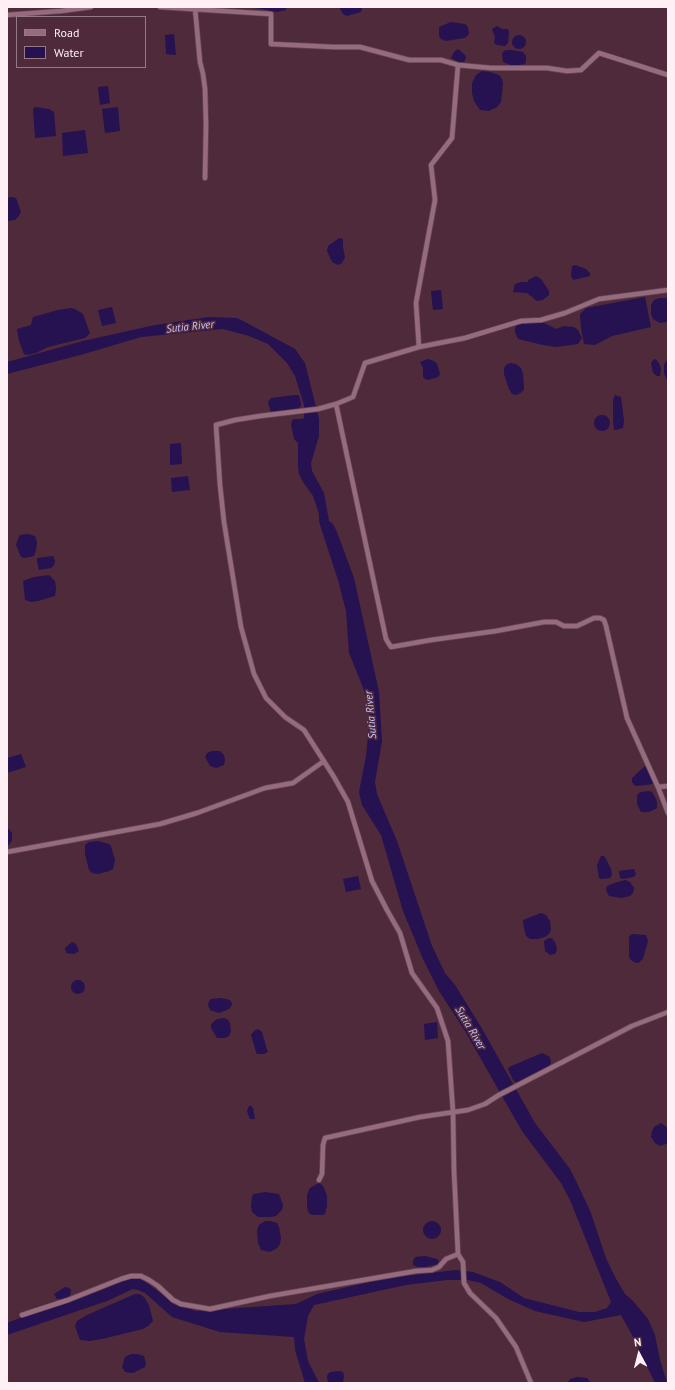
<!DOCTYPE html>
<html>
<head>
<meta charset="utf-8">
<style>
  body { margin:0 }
  #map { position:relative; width:675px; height:1390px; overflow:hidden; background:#4e2a3a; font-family:"PT Sans",sans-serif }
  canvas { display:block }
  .frame { position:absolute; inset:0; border:8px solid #fff0f5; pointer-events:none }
  .legend { position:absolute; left:16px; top:16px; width:130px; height:52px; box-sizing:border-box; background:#4e2a3a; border:1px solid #957985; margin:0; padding:5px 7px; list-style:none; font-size:12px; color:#fff0f5 }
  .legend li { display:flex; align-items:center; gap:8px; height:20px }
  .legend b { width:20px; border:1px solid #957985 }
  .north { position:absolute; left:619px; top:1334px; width:40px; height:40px; -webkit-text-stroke:3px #4e2a3a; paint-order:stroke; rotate:353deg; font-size:11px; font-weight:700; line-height:16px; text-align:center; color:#fff0f5 }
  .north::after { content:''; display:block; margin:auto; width:14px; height:18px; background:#fff0f5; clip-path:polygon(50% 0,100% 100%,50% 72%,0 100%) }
</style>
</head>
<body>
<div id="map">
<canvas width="675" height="1390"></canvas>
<div class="frame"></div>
<ul class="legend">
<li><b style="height:5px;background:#956b7d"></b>Road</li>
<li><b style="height:11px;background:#261151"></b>Water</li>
</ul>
<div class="north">N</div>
</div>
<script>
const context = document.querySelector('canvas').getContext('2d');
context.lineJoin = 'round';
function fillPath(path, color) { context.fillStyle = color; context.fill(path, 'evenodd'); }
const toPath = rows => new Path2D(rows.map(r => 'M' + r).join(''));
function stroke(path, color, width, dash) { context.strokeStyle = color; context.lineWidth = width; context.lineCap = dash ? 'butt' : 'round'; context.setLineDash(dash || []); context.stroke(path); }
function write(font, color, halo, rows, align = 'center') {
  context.font = font + ' "PT Sans",sans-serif'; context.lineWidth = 3.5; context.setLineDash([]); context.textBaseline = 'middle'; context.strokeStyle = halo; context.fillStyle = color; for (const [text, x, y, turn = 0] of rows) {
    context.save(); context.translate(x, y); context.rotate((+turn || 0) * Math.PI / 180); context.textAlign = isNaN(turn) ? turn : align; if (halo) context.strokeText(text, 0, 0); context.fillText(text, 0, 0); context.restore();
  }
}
fillPath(toPath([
  [250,7,287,7,286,10,277,12],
  [339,7,362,7,362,8,361,12,347,16,343,14],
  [451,22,465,24,468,27,469,34,465,38,458,39,446,41,441,39,439,36,439,27],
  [497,26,502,29,508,29,509,32,508,43,505,46,497,45,494,43,495,37,492,29],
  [174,34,176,55,166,54,165,35],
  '512 42a7 7 0 1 1 14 0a7 7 0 1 1-14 0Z',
  [458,49,465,55,466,58,464,62,458,62,451,58,454,52],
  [506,50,512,50,523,52,526,56,526,61,525,64,513,66,503,62,502,55,503,52],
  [482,71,490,72,499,75,502,79,503,84,501,102,497,107,489,111,480,110,474,101,472,93,472,83,476,75],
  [108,86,110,103,100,105,98,87],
  [35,107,49,109,54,112,56,136,35,138,33,109],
  [118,107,120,131,105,133,102,109],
  [85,130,88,153,63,156,62,133],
  [11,197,16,198,21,212,18,217,15,220,7,221,7,198],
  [339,238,343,239,343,247,345,257,342,263,338,265,332,262,327,251,328,246],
  [575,265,586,269,590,273,590,276,573,280,571,276,572,266],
  [536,276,541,279,549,291,549,295,543,300,537,301,527,293,513,292,515,284,522,282,528,282,528,280],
  [441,290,443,309,433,310,431,291],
  [645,297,651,327,612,336,595,345,584,344,581,328,580,314,586,308],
  [659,298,668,298,668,322,667,322,660,323,653,319,651,314,651,305,654,300],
  [112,307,116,323,102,326,98,310],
  [71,308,75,309,83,314,90,333,85,338,48,347,36,353,27,355,24,354,19,341,17,329,31,325,33,317,58,310],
  [209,317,237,318,247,323,295,349,305,363,319,419,319,436,311,463,312,471,324,493,329,521,333,524,337,532,354,578,379,692,382,741,375,782,377,794,397,841,432,946,445,973,455,985,481,1027,535,1123,570,1169,577,1183,591,1213,606,1258,615,1277,625,1294,633,1301,648,1319,655,1335,660,1360,667,1383,655,1383,631,1333,621,1315,584,1322,566,1318,535,1311,508,1299,481,1283,468,1280,447,1280,406,1285,314,1305,308,1316,304,1339,308,1361,319,1383,305,1383,295,1350,294,1337,220,1332,172,1317,145,1293,138,1290,133,1289,107,1301,7,1335,7,1323,38,1311,94,1292,122,1279,139,1277,175,1304,196,1311,296,1304,317,1294,387,1278,456,1270,473,1272,500,1282,524,1298,579,1312,595,1312,607,1308,611,1302,570,1200,561,1183,522,1131,465,1031,439,991,423,959,403,911,381,835,362,805,359,792,366,756,370,716,364,690,349,653,346,611,338,580,321,528,319,521,319,514,313,496,303,482,299,474,298,466,298,443,294,439,291,424,293,419,302,419,304,418,304,405,295,376,287,363,268,344,249,336,223,329,141,337,84,354,7,374,7,362,83,341,155,325],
  [540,321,556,329,564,326,574,327,578,330,582,338,578,344,556,347,543,345,518,339,515,332,515,328,517,325],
  [428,359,434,361,437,364,440,374,438,377,428,380,425,379,423,377,423,368,420,362],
  [656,359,660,365,661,369,660,376,657,376,653,373,651,363,653,360],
  [666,361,668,361,668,381,666,378,664,373,664,365],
  [510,363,516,364,521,368,523,374,524,389,521,393,516,395,512,394,509,389,504,374,504,368,506,365],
  [295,395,299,395,301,403,301,406,298,409,284,412,271,413,268,402,271,398],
  [615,395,621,397,624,421,623,428,616,430,614,430,613,421,613,400],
  '594 423a8 8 0 1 1 16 0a8 8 0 1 1-16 0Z',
  [181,443,182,464,170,465,170,444],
  [188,476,190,490,172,492,171,478],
  [28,534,35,536,37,542,36,550,34,556,24,558,21,557,16,545,18,539,20,535],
  [53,556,55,561,54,565,51,568,39,570,37,561,37,558],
  [49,575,55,581,56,589,55,596,38,601,31,602,25,600,23,581,34,577],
  [212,751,220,751,224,755,225,760,224,765,216,768,210,766,205,757,207,753],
  [21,754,26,767,7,773,7,758],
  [645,766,654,782,653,784,646,785,635,786,632,782,632,778],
  [649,791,652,792,655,797,657,802,657,808,649,812,641,812,637,804,637,795,640,792],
  [7,827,12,833,12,840,9,845,7,845],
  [98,841,109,844,111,846,115,860,113,869,109,871,98,874,92,873,89,870,85,854,85,845,89,842],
  [601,856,604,856,606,859,611,869,612,875,610,878,601,879,599,878,597,865],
  [634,869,636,874,634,877,623,879,620,878,619,871],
  [358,876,361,889,346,892,343,879],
  [625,880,630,882,634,888,633,893,630,896,621,898,609,896,606,890,607,886,614,883],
  [541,913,546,915,550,921,551,930,549,934,545,937,537,939,530,939,526,936,525,932,523,923,523,920],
  [633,934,646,935,648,941,643,959,638,963,634,962,630,959,629,956,629,938,630,935],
  [549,938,552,938,556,944,557,950,555,954,550,955,545,951,544,941],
  [72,942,76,944,79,951,74,954,66,953,65,948],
  '71 987a7 7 0 1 1 14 0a7 7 0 1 1-14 0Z',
  [220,998,227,999,231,1001,232,1005,229,1009,219,1013,210,1010,208,1005,209,1001,211,999],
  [224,1018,228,1020,230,1023,231,1031,229,1036,225,1038,217,1038,211,1028,211,1024,217,1019],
  [437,1022,438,1038,425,1040,424,1024],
  [258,1029,262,1032,267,1050,268,1052,264,1054,257,1054,256,1052,251,1035,254,1031],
  [542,1053,550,1057,551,1063,548,1067,519,1082,515,1082,513,1080,508,1069,509,1067],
  [249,1106,251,1106,253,1108,255,1119,250,1119,249,1117,247,1111],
  [661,1123,668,1128,668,1141,666,1144,660,1146,655,1143,651,1137,652,1131,654,1127],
  [319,1183,323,1186,325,1190,327,1196,327,1206,325,1214,322,1215,314,1215,310,1214,308,1211,307,1206,307,1195,310,1188],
  [265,1192,279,1194,283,1205,282,1210,276,1216,271,1217,258,1217,252,1212,251,1206,252,1196,254,1194],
  '423 1230a9 9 0 1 1 18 0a9 9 0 1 1-18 0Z',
  [265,1221,270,1221,277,1223,279,1227,281,1238,280,1244,277,1248,270,1252,261,1250,258,1243,257,1230,259,1225],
  [425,1256,437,1259,439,1261,438,1264,426,1267,418,1267,413,1265,413,1261,415,1257],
  [65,1287,69,1288,71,1290,70,1296,66,1299,57,1299,54,1294],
  [135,1294,139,1294,144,1297,149,1305,153,1321,148,1326,143,1329,102,1339,89,1341,80,1340,75,1326,77,1321,87,1315],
  [137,1354,144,1356,146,1364,145,1367,133,1373,125,1372,122,1367,125,1357,131,1354],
  [340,1371,343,1372,344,1376,343,1383,328,1383,327,1376,328,1374,330,1372],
  [577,1377,587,1378,591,1383,567,1383,570,1379]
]), '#261151');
const minor = toPath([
  [160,7,271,14,271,44,334,47,360,47,409,60,441,60,458,65,491,68,547,68,567,71,581,70,599,53,668,75],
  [195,8,200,62,203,74,205,89,206,125,205,178],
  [7,15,61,11,91,7],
  [419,347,416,303,435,200,431,165,452,138,458,65],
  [336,404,386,639,391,647,431,640,496,631,544,622,556,622,564,626,577,626,594,618,600,618,604,620,606,626,627,718,658,787,668,786],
  [658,787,668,813],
  [7,852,160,824,197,813,265,788,293,783,324,761],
  [319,1180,322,1174,323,1145,325,1138,420,1117,468,1110,485,1104,499,1095,632,1026,668,1012],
  [22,1315,68,1300,121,1279,131,1276,141,1276,149,1280,158,1286,173,1300,181,1304,210,1309,270,1296,416,1271,432,1270,439,1267,446,1259,458,1254],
  [531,1383,516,1347,496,1318,470,1293,464,1283,463,1262,458,1254,454,1171,453,1112,448,1041,437,1008,412,973,400,933,387,910,372,881,348,802,334,777,304,730,285,717,266,698,254,674,241,627,224,522,220,485,216,425,235,420,260,416,318,409,336,404,353,397,365,363,419,347,465,338,521,321,541,320,565,313,599,299,668,290]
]);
stroke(minor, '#644754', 6);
stroke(minor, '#956b7d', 4.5);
write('italic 11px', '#cac1fc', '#4e2a3a', [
  ["Sutia River",190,327,-6],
  ["Sutia River",371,715,-95],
  ["Sutia River",470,1028,59]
]);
</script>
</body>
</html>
